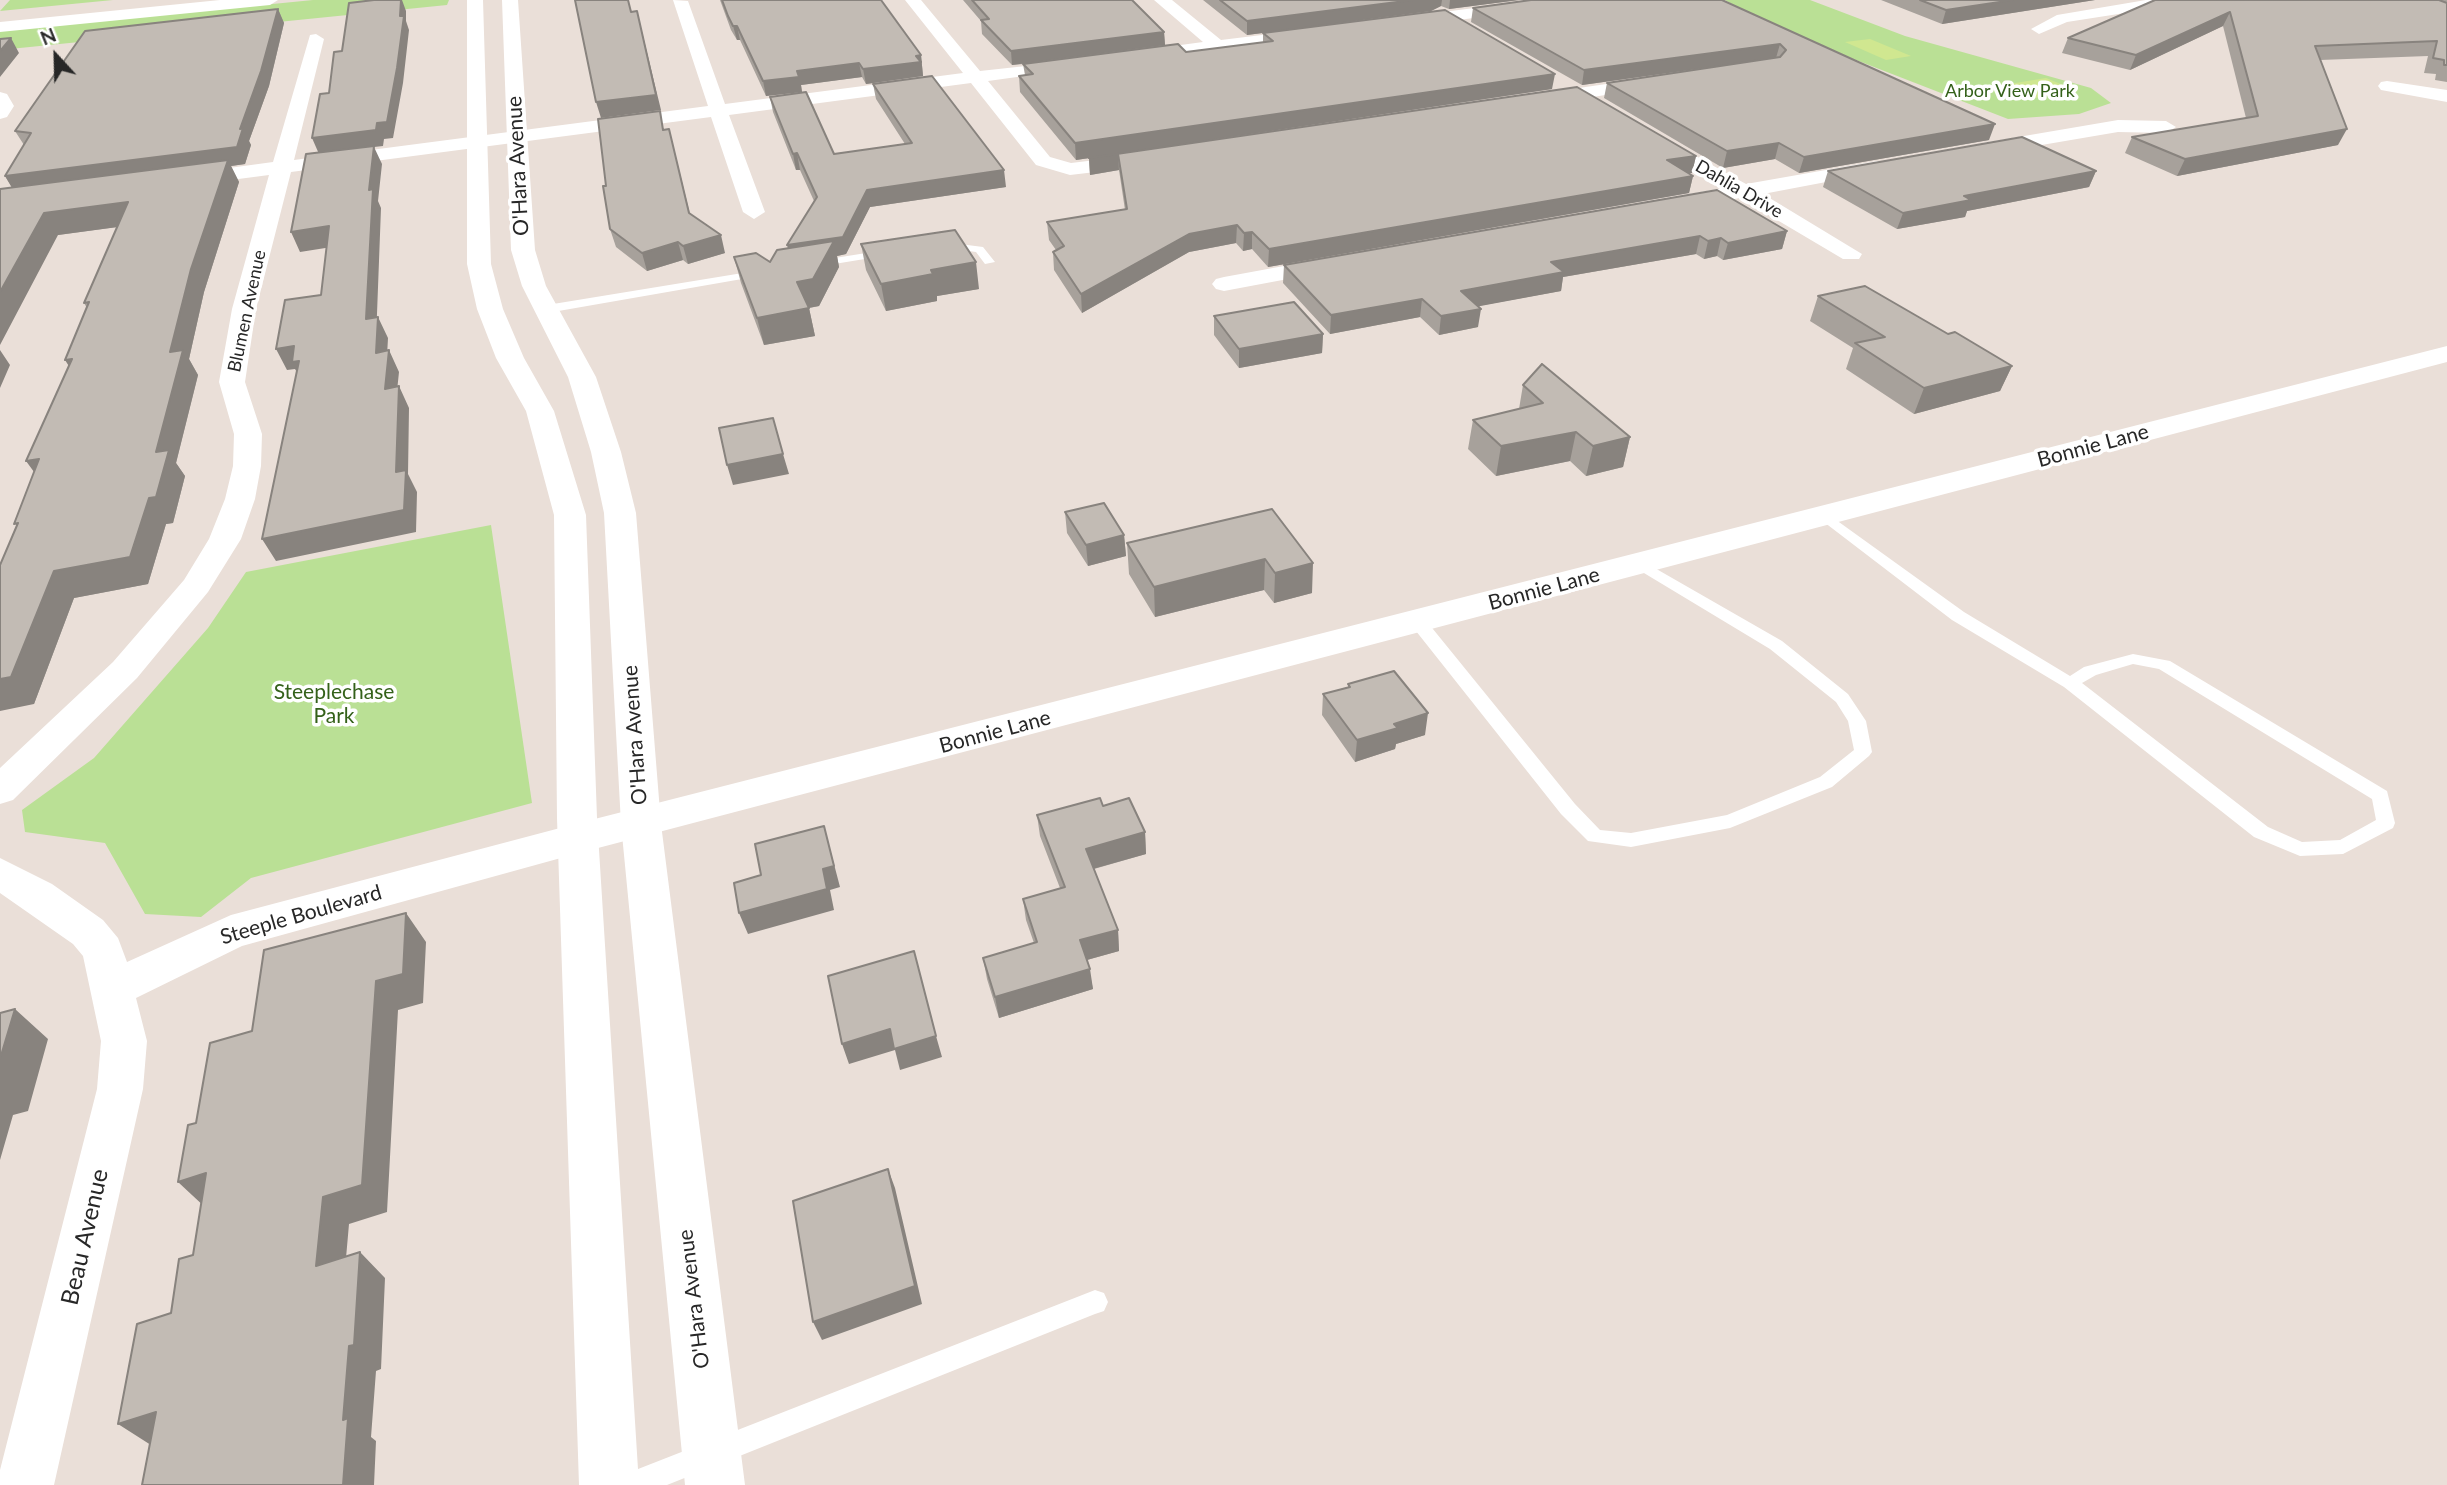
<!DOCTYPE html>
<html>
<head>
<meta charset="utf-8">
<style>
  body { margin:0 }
  #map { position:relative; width:2447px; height:1485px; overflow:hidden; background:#eadfd8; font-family:Lato,sans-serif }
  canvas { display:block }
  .north { position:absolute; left:21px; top:21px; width:70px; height:70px; -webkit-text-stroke:5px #fff; paint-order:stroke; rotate:338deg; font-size:19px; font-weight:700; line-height:28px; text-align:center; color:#272727 }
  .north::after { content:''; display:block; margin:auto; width:24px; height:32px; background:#272727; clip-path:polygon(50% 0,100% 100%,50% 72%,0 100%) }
</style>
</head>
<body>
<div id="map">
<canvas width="2447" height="1485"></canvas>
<div class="north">N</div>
</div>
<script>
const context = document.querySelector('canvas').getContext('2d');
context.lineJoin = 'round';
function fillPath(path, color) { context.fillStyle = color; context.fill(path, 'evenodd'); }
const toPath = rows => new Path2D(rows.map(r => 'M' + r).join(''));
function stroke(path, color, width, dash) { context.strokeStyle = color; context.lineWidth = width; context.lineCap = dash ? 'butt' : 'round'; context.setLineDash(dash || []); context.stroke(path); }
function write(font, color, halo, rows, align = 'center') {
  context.font = font + ' Lato,sans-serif'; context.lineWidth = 7; context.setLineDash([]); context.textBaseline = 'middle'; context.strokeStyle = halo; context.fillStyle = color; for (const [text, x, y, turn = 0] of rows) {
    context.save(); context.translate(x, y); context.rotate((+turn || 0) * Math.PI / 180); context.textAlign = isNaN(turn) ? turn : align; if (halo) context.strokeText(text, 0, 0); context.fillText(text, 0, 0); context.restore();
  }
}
fillPath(toPath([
  [10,0,113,0,0,11],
  [313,0,449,0,447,5,0,50,0,31],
  [1725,0,1810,0,1905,36,2091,88,2111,103,2079,114,2008,119,1771,27],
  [491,525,532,803,251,878,201,917,145,914,105,843,25,832,22,810,94,758,208,628,246,572]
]), '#bae095');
fillPath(toPath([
  [1870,39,1911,56,1886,60,1845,42],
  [2046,78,2078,91,2035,98,2003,85]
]), '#d0e790');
fillPath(toPath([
  [944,242,983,247,995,262,985,264,976,252,940,247,939,245,944,242],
  [885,250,890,253,889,255,816,267,810,264,816,261,885,250],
  [761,270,767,273,765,275,547,313,541,309,547,305,761,270],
  [1825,512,1964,612,2070,676,2084,667,2133,654,2170,661,2387,791,2395,823,2393,828,2343,854,2300,856,2254,837,2064,687,1952,620,1820,519,1818,516,1825,512],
  [2133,664,2159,669,2372,799,2376,820,2340,840,2302,842,2268,827,2082,683,2096,675,2133,664],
  [1639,559,1782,641,1848,694,1866,721,1872,752,1869,756,1832,787,1730,828,1631,847,1588,841,1561,814,1412,626,1410,622,1412,618,1424,618,1575,804,1600,830,1631,833,1727,815,1820,777,1854,750,1848,721,1836,702,1770,649,1634,567,1631,564,1639,559],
  [1095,1290,1104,1293,1108,1302,1104,1311,1095,1314,667,1485,619,1485,623,1475,633,1471,1095,1290]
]), '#fff');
fillPath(toPath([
  [905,0,921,0,980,71,1081,60,1084,64,1081,68,1075,69,988,81,1050,157,1071,163,1138,155,1148,161,1138,167,1070,175,1036,165,971,83,729,115,765,212,754,219,743,212,711,117,291,172,256,309,245,382,262,434,261,466,255,499,241,539,208,592,137,678,13,800,0,804,0,768,113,662,184,580,209,539,225,499,233,466,234,434,219,382,232,309,269,175,185,186,175,180,185,174,273,162,310,35,316,34,324,39,294,160,708,106,673,0,688,1,725,104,963,73,905,0],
  [1154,0,1172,0,1221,40,1311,29,1319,34,1311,39,1130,60,1127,56,1130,52,1136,51,1203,42,1154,0],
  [1538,0,1584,0,1576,5,1403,27,1395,22,1403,17,1538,0],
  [2146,0,2184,0,2176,5,2067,22,2039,34,2031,29,2057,15,2146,0],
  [1654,77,1660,78,1663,82,1660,86,1538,106,1529,100,1538,94,1654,77],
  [2387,81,2447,90,2447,102,2381,90,2378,86,2381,82,2387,81],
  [0,92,7,94,14,106,7,117,0,119,0,92],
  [2118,120,2166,121,2176,127,2166,133,2118,132,1983,155,1973,149,1983,143,2118,120],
  [1651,131,1746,184,1877,161,1884,163,1887,167,1884,171,1763,194,1862,254,1859,259,1843,259,1740,198,1676,209,1668,208,1665,203,1668,198,1723,188,1644,141,1641,137,1651,131],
  [1333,257,1341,259,1345,264,1341,269,1224,291,1216,289,1212,284,1216,279,1224,277,1333,257],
  [2447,346,2447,362,579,853,242,946,136,998,147,1041,143,1089,54,1485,0,1485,0,1470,97,1089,101,1041,83,956,73,944,0,893,0,858,52,884,103,920,118,938,127,962,231,915,579,823,2447,346]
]), '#fff');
fillPath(toPath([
  [220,0,278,0,270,5,0,32,0,22,220,0]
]), '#fff');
fillPath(toPath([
  [467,0,483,0,491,264,503,309,524,358,554,411,586,515,597,818,639,1485,579,1485,557,818,554,515,526,411,496,358,477,309,467,264,467,0],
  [502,0,518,0,535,250,546,286,596,377,621,452,636,513,661,824,745,1485,685,1485,621,824,604,513,591,452,568,377,522,286,511,250,502,0]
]), '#fff');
fillPath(toPath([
  [720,0,881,0,921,55,923,76,866,84,862,77,801,85,802,92,766,96,740,40,737,40,731,30],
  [963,0,1132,0,1164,32,1165,45,1186,52,1263,42,1263,33,1552,89,1076,160,1020,92,1019,76,1025,75,1023,64,1012,65,982,34,981,21],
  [1203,0,1519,0,1449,9,1441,6,1431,11,1247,35],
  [1722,0,1989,140,1799,173,1775,159,1723,168,1604,98,1607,83,1704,68,1582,85,1471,22,1473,8],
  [1881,0,2095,0,1942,24],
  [2155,0,2447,0,2447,82,2435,80,2436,74,2424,73,2428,56,2320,60,2338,145,2177,176,2125,153,2132,137,2246,118,2223,26,2130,70,2062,53,2068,38],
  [278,9,284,23,269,86,249,141,251,145,245,164,231,166,239,182,204,292,189,359,198,375,176,463,185,476,173,523,166,524,148,584,74,598,34,704,16,527,69,367,87,308,84,303,117,227,58,235,12,187,5,176,24,145,15,131],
  [873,84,1006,187,870,207,846,254,837,256,839,267,819,306,809,308,815,336,764,345,741,283,734,257,770,262,788,248,814,201,800,170,796,170,773,112,770,97,834,154,905,144,876,99],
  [664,130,673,145,690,214,725,253,688,264,683,260,647,271,616,247,610,229,606,186],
  [1696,156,1692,173,1689,173,1693,176,1689,193,1268,267,1252,249,1243,251,1236,243,1189,252,1082,313,1054,270,1053,252,1056,250,1049,240,1047,222,1125,210,1119,170,1090,175,1089,158],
  [1828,171,2096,171,2089,187,1967,211,1965,217,1897,229,1823,187],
  [1717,190,1787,231,1782,249,1723,260,1717,256,1704,259,1696,254,1563,277,1561,291,1478,306,1478,327,1439,335,1420,317,1330,334,1283,283,1284,265],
  [861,244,979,289,937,296,937,301,886,311,866,270],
  [1818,296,1948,334,2012,366,2000,391,1914,414,1846,369,1853,348,1810,321],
  [1214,316,1323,334,1322,353,1239,368,1214,335],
  [1523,385,1630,437,1623,467,1586,476,1570,461,1496,476,1468,449,1473,420,1519,409],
  [1272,509,1312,593,1274,603,1264,590,1155,617,1129,574,1127,543],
  [1065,512,1124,535,1126,556,1088,566,1067,533],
  [1348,684,1425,735,1396,744,1395,749,1355,762,1322,715,1323,694,1348,687],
  [1103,806,1145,832,1146,854,1094,869,1118,930,1119,951,1087,960,1093,989,999,1018,987,979,983,958,1034,943,1026,920,1023,899,1060,888,1040,836,1037,815]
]), '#a7a19b');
fillPath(toPath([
  [401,0,402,0,406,11,406,21,409,30,403,83,393,138,384,139,383,146,374,147,382,164,378,201,381,208,376,340,366,319,319,154,312,138,377,123,400,16],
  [1413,0,1442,0,1441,6,1431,11,1247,35,1247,21],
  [1450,0,1519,0,1449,9],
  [2013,0,2095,0,1942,24,1946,10],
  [278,9,284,23,269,86,249,141,251,145,245,164,231,166,239,182,204,292,189,359,198,375,176,463,185,476,173,523,166,524,148,584,74,598,34,704,0,711,0,679,54,571,156,452,170,352,191,269,226,166,15,193,5,176,240,129],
  [637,11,661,110,601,118,596,102],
  [2230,12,2223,26,2130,70,2136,55],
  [733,26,737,26,740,40,737,40],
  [1164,32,1165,45,1012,65,1011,51],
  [11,38,19,53,0,77,0,51],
  [1780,44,1776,58,1582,85,1584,70],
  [921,55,923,76,866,84,863,69],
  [859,63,862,77,801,85,802,92,766,96,763,81,797,71],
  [1555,74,1552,89,1076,160,1075,143],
  [1995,124,1989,140,1799,173,1804,157],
  [2347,129,2338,145,2177,176,2185,159],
  [1779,143,1775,159,1723,168,1727,151],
  [797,153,800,170,796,170,793,154],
  [1118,154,1119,170,1090,175,1089,158],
  [1696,156,1692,173,1663,177,1667,160],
  [1004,170,1006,187,870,207,846,254,837,256,839,267,819,306,803,309,787,245,867,190],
  [2096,171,2089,187,1967,211,1965,217,1897,229,1903,213,1964,196],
  [1693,176,1689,193,1268,267,1269,249],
  [128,202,140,224,58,235,0,345,0,292,44,213],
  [1237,225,1236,243,1189,252,1082,313,1081,294,1189,234],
  [329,226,338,246,300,252,291,232],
  [1787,231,1782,249,1723,260,1728,243],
  [1252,232,1252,249,1243,251,1244,233],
  [721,235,725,253,688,264,683,246],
  [1700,236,1696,254,1563,277,1561,291,1459,310,1461,291,1551,262],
  [1721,238,1717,256,1704,259,1708,241],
  [678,242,683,260,647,271,642,253],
  [976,262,979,289,937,296,937,301,886,311,881,284,931,270],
  [1422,299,1420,317,1330,334,1331,315],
  [809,308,815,336,764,345,757,318],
  [1481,309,1478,327,1439,335,1441,316],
  [378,317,388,338,386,374,376,353],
  [1323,334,1322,353,1239,368,1239,349],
  [294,346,305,367,303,383,295,369,287,370,276,349],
  [0,350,10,365,0,388],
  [389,350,399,372,395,410,385,389],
  [72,359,81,385,65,360],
  [2012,366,2000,391,1914,414,1924,388],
  [399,386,409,408,408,474,417,492,416,532,276,561,262,539],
  [1576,432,1570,461,1496,476,1501,446],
  [1630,437,1623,467,1586,476,1593,446],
  [783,454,789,474,733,485,727,465],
  [39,459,45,487,26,461],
  [1124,535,1126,556,1088,566,1086,545],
  [1265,559,1264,590,1155,617,1154,587],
  [1313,563,1312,593,1274,603,1275,573],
  [1428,713,1425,735,1396,744,1395,749,1355,762,1357,740,1394,724],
  [824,826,840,887,830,890,834,910,748,934,739,913,823,869],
  [1145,832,1146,854,1089,870,1086,849],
  [406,913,426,942,423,1003,398,1010,387,1212,349,1224,343,1292,316,1266,323,1197,376,981],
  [1118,930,1119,951,1083,961,1080,940],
  [1090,969,1093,989,999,1018,995,997],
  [15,1009,48,1039,28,1111,13,1115,0,1160,0,1059],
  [890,1029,936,1036,942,1057,900,1070,895,1050,849,1064,842,1044],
  [888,1169,895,1188,922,1304,822,1340,813,1322],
  [206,1173,207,1209,178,1182],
  [360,1252,385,1278,381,1369,376,1371,371,1437,376,1441,374,1485,343,1485,343,1420,349,1346],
  [156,1412,154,1447,118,1424]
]), '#88837e');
const building = toPath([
  [374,0,401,0,400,16,404,16,397,68,387,122,377,123,376,130,312,138,320,94,329,93,334,52,342,51,349,3,374,0],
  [575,0,628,0,631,12,637,11,656,95,596,102,575,0],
  [722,0,881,0,921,55,916,56,921,62,863,69,859,63,797,71,799,77,763,81,737,26,733,26,728,16,722,0],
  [972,0,1132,0,1164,32,1011,51,981,20,989,19,972,0],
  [1220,0,1413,0,1247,21,1220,0],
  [1531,0,1722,0,1995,124,1804,157,1779,143,1727,151,1607,83,1780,57,1786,50,1780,44,1584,70,1473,8,1531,0],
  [1920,0,2013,0,1946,10,1920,0],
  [2155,0,2439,0,2447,3,2447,65,2444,65,2444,60,2433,58,2437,41,2315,46,2347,129,2185,159,2132,137,2258,116,2230,12,2136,55,2068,38,2155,0],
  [278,9,261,71,240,129,243,128,237,147,5,176,31,133,15,131,85,31,278,9],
  [1445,10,1555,74,1075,143,1019,76,1033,74,1023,64,1178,44,1186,52,1273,41,1263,33,1445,10],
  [11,38,0,51,0,39,11,38],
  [932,76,1004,170,867,190,843,237,787,245,817,197,797,153,793,154,770,97,806,92,834,154,912,143,873,84,932,76],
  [1577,87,1696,156,1667,160,1693,176,1269,249,1252,232,1244,233,1237,225,1189,234,1081,294,1053,252,1064,246,1047,222,1127,209,1118,154,1089,158,1577,87],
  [660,111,663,130,669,129,689,213,721,235,683,246,678,242,642,253,610,229,603,186,606,186,598,119,660,111],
  [2022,137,2096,171,1964,196,1971,200,1903,213,1828,171,2022,137],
  [374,146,369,190,373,189,366,319,378,317,376,353,389,350,385,389,399,386,396,472,406,470,404,510,262,539,299,361,292,362,294,346,276,349,285,300,321,295,329,226,291,232,306,154,374,146],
  [228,160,191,269,170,352,183,350,156,452,169,450,156,497,149,498,130,557,54,571,11,677,0,679,0,565,18,523,14,524,39,459,26,461,72,359,65,360,89,302,84,303,128,202,44,213,0,292,0,189,228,160],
  [1717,190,1787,231,1728,243,1721,238,1708,241,1700,236,1551,262,1564,272,1461,291,1481,309,1441,316,1422,299,1331,315,1284,265,1717,190],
  [955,230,976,262,931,270,933,274,881,284,861,244,955,230],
  [834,241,813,279,797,282,809,308,757,318,734,257,756,253,770,262,777,250,834,241],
  [1865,286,1948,334,1955,332,2012,366,1924,388,1855,343,1885,337,1818,296,1865,286],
  [1294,302,1323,334,1239,349,1214,316,1294,302],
  [1542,364,1630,437,1593,446,1576,432,1501,446,1473,420,1543,403,1523,385,1542,364],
  [773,418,783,454,727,465,719,428,773,418],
  [1104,503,1124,535,1086,545,1065,512,1104,503],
  [1272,509,1313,563,1275,573,1265,559,1154,587,1127,543,1272,509],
  [1394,671,1428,713,1394,724,1398,728,1357,740,1323,694,1350,687,1348,684,1394,671],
  [1100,798,1103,806,1129,798,1145,832,1086,849,1118,930,1080,940,1090,969,995,997,983,958,1037,942,1023,899,1065,887,1037,815,1100,798],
  [824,826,834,866,823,869,827,889,739,913,734,883,761,875,755,844,824,826],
  [406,913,403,974,376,981,362,1185,323,1197,316,1266,360,1252,354,1345,349,1346,343,1420,348,1418,343,1485,142,1485,156,1412,118,1424,137,1324,171,1313,179,1259,193,1255,206,1173,178,1182,188,1125,196,1123,210,1043,252,1031,264,950,406,913],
  [914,951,936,1036,894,1049,890,1029,842,1044,828,976,914,951],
  [15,1009,0,1059,0,1013,15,1009],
  [888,1169,915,1286,813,1322,793,1201,888,1169]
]);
fillPath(building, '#c2bbb4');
stroke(building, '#88837e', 2);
write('18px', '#34611a', '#fff', [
  ["Arbor View Park",2010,91]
]);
write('18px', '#272727', '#fff', [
  ["Dahlia Drive",1739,189,30],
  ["Blumen Avenue",247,311,-78]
]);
write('21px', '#272727', '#fff', [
  ["O'Hara Avenue",518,166,-93],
  ["Bonnie Lane",2093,446,-15],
  ["Bonnie Lane",1544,589,-15],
  ["Bonnie Lane",995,732,-15],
  ["O'Hara Avenue",635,735,-94],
  ["Steeple Boulevard",301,915,-16],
  ["O'Hara Avenue",694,1299,-97]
]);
write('21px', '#34611a', '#fff', [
  ["Steeplechase",334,692],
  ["Park",334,716]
]);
write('24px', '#272727', '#fff', [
  ["Beau Avenue",85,1237,-77]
]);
</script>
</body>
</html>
